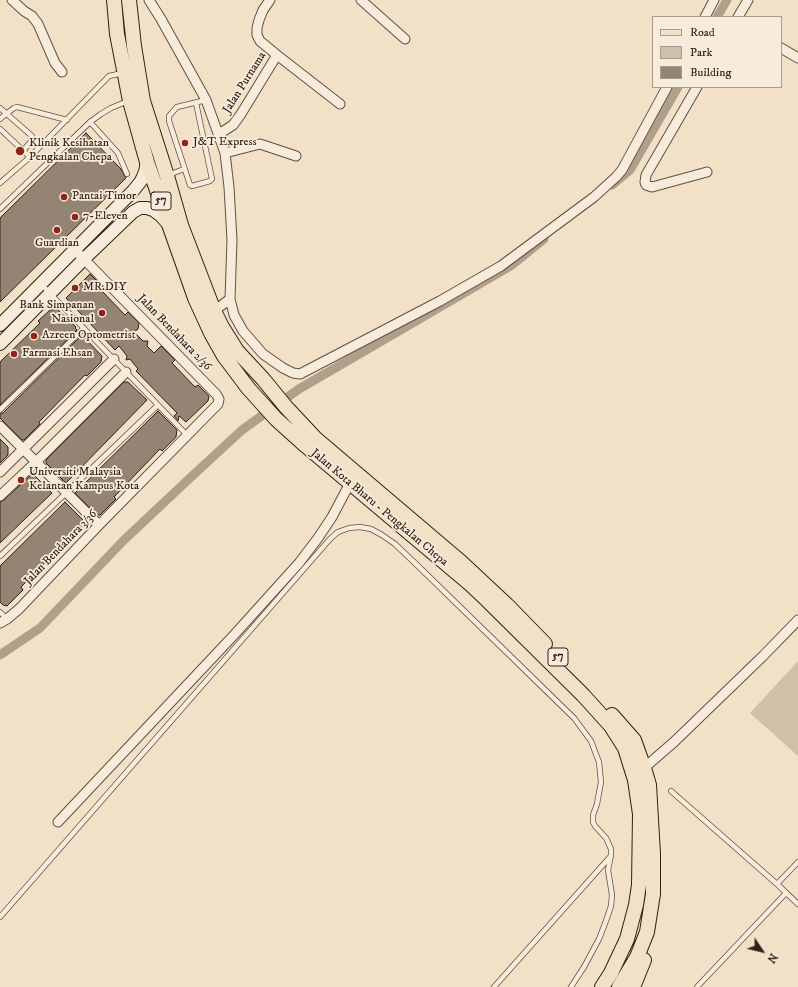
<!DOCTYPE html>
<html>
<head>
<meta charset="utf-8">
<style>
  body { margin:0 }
  #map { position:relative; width:798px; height:987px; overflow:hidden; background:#f2e1c7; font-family:"IM FELL DW Pica",serif }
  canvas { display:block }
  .legend { position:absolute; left:652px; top:16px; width:130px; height:72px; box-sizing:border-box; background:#f7ecdb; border:1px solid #a89a8d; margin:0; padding:5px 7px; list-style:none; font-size:12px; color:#312017 }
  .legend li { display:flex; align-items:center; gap:8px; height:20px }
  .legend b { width:20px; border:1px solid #a89a8d }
  .north { position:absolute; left:742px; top:931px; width:40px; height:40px; -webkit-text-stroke:3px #f7ecdb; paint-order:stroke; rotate:125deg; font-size:11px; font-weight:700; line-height:16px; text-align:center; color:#312017 }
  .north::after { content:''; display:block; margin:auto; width:14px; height:18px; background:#312017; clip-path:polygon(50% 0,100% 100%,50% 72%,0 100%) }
</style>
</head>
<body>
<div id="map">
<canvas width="798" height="987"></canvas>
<ul class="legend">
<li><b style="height:5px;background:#f2e1c7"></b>Road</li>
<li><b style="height:11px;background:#d1c0a9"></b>Park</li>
<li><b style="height:11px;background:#958473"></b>Building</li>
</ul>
<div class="north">N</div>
</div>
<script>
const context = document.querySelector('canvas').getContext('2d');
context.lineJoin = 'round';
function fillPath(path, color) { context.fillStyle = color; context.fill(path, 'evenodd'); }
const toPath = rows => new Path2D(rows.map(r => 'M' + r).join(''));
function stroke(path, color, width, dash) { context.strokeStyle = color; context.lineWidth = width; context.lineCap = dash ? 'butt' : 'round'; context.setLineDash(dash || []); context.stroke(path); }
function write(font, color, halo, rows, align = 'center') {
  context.font = font + ' "IM FELL DW Pica",serif'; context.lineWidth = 3.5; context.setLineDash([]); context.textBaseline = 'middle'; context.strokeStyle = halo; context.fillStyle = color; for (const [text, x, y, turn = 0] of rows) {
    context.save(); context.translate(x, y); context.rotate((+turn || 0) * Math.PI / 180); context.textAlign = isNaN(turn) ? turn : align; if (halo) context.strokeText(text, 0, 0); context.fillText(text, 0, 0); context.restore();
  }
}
fillPath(toPath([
  [798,661,798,756,750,713]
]), '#d1c0a9');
stroke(toPath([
  [717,17,727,0],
  [612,185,630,170,678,87],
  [0,655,40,628,123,541,190,478,242,430,299,389,512,265,544,239]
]), '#b09f8b', 9);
const building = toPath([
  [86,133,121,169,124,175,126,178,0,302,0,218,86,133],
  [90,274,104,288,102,291,125,315,128,312,139,323,138,329,134,332,143,341,148,341,147,346,154,353,161,346,175,360,172,363,195,387,198,385,209,396,208,401,186,422,179,416,178,421,174,416,177,413,136,371,138,369,130,359,126,360,127,356,119,346,115,350,66,298,90,274],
  [57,309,76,327,75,328,77,330,0,405,0,362,40,323,38,321,50,310,57,309],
  [82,335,102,356,101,362,87,376,85,375,39,422,40,424,24,440,22,440,0,418,0,414,3,413,82,335],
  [124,382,128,382,147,400,66,483,46,463,46,460,124,382],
  [158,411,177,430,176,437,162,451,160,449,114,497,116,499,100,515,97,515,75,493,158,411],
  [0,439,8,447,8,455,0,463,0,439],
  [32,474,33,474,52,493,0,543,0,502,4,500,32,474],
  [65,502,84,521,83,528,69,542,67,540,21,587,23,590,7,606,3,605,0,602,0,566,65,502]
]);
fillPath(building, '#958473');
stroke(building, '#312017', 1);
const lane = toPath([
  [196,103,212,179,210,181,192,186,190,185,169,121,169,116,177,107,206,100],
  [0,108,32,136,32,140,23,151],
  [0,119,6,114,14,108,17,107,67,120],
  [90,122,118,153,127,174],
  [0,129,30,157],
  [168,175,184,169],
  [0,183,30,157,109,76,123,73],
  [0,209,90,122,101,114,111,108,128,101],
  [41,284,187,435],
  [0,410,84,328],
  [0,556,158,405],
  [0,612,7,619],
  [671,791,777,884,798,862],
  [777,884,798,904],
  [0,917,330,539,338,532,349,528,360,527,371,529,382,535,395,544,417,565,574,718,591,741,599,762,601,782,597,804,593,815,593,822,595,826,606,838,611,849,611,855,608,870,612,895,611,906,606,921,599,939,584,967,571,987],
  [494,987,610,857],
  [697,987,786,893]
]);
const street = toPath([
  [12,0,24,11,32,16,38,24,55,63,62,72],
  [149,0,161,19,206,100,225,153,229,187,232,240,230,299,214,311],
  [361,0,405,39],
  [705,17,714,0],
  [738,17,748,0],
  [781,48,798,58],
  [277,55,340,104],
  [697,87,646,175,645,182,646,185,652,187,707,172],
  [219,134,233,125,241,114,277,55,260,41,257,35,257,28,259,20,263,10,270,0],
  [225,153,260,144,296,156],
  [230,299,234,315,243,331,263,354,283,368,293,373,300,374,440,301,501,266,594,197,616,177,622,170,667,87],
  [0,426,99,525],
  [0,472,114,359],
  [0,496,36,462,126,372],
  [0,623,7,619,19,609,99,525,218,404,219,399,216,394,75,250],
  [644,768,674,742,763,656,798,620],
  [58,822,234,635,299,563,318,538,332,517,350,483]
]);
const secondary = toPath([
  [0,325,133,191,141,181,145,172,147,162],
  [0,344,84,259,133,212,140,208,147,208,153,210,161,216,168,224]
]);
const primary = toPath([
  [114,0,117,34,130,101,147,162,195,298,211,333,224,356,248,388,276,419,306,446,470,584,487,600,583,695,611,726,625,748,635,780,640,814,639,885,636,905,627,939,611,973,602,987],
  [129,0,134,46,143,101,167,176,181,225,214,311,222,327,237,351,263,379,286,407,315,438,461,562,507,605,545,644],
  [612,715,634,740,644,768,649,785,653,854,653,894,647,932,637,957,619,987],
  [633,987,644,960]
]);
stroke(lane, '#615043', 6);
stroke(street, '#615043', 11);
stroke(secondary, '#312017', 14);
stroke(primary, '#312017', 16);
stroke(lane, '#f7ecdb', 4.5);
stroke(street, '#f7ecdb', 9);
stroke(secondary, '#f7ecdb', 12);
stroke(primary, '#f2e1c7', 14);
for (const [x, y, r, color] of [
  [185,143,4,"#8f2418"],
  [20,151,5,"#8f2418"],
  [64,197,4,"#8f2418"],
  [75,217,4,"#8f2418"],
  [57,230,4,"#8f2418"],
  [75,288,4,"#8f2418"],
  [102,313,4,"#8f2418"],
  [34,336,4,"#8f2418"],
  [14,354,4,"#8f2418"],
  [21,480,4,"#8f2418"]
]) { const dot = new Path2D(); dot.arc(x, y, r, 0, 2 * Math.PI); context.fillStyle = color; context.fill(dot); stroke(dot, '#f7ecdb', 1.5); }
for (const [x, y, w] of [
  [161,201,20],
  [558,657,20]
]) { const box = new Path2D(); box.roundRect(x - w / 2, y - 9, w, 18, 3); context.fillStyle = '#f7ecdb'; context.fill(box); stroke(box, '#312017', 1); }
write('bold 11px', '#312017', null, [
  ["57",161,201],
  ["57",558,657]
]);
write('12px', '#312017', '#f7ecdb', [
  ["Jalan Purnama",245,83,-58],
  ["Jalan Bendahara 2/36",174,333,46],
  ["Jalan Kota Bharu - Pengkalan Chepa",379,508,40],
  ["Jalan Bendahara 3/36",61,548,-46]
]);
write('12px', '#312017', '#f7ecdb', [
  ["J&T Express",193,143],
  ["Klinik Kesihatan",29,144],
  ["Pengkalan Chepa",29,158],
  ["Pantai Timor",72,197],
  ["7-Eleven",83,217],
  ["Guardian",57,244,"center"],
  ["MR.DIY",83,288],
  ["Bank Simpanan",94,306,"right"],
  ["Nasional",94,320,"right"],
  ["Azreen Optometrist",42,336],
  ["Farmasi Ehsan",22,354],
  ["Universiti Malaysia",29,473],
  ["Kelantan Kampus Kota",29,487]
], 'left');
</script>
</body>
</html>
